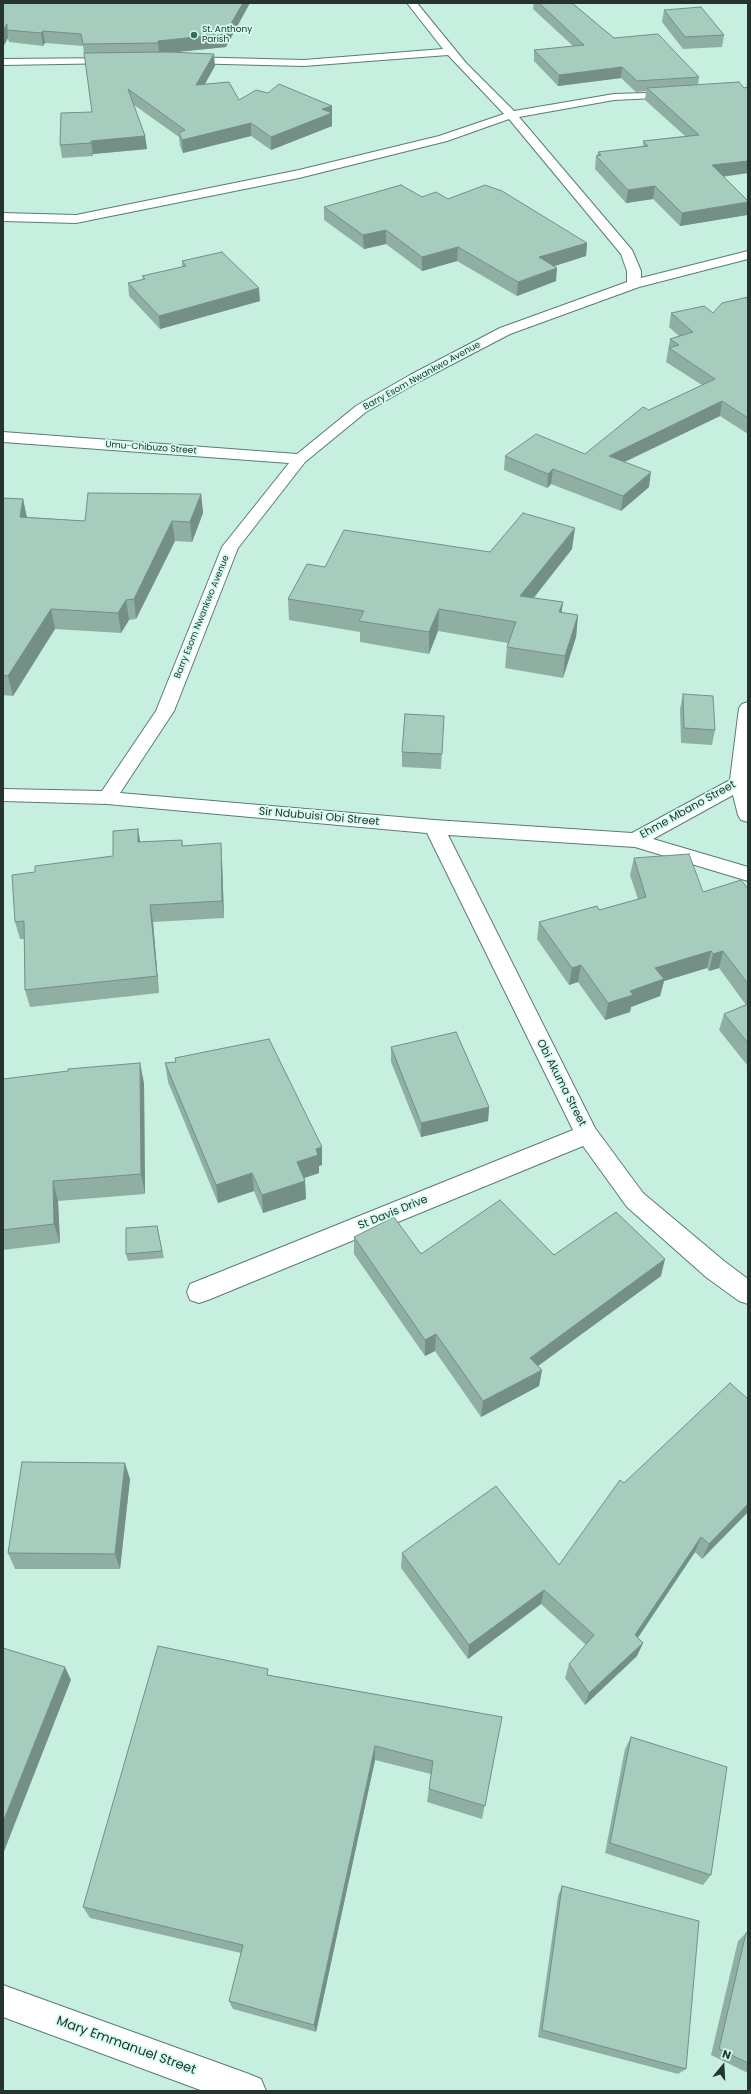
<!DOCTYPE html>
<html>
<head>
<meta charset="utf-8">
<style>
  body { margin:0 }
  #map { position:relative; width:751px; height:2094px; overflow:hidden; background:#c7efe0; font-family:Poppins,sans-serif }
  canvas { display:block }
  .frame { position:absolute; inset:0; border:4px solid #25342f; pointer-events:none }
  .north { position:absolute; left:703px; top:2046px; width:40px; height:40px; -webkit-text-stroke:3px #d4fced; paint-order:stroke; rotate:18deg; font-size:11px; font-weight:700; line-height:16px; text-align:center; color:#25342f }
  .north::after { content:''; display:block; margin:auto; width:14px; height:18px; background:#25342f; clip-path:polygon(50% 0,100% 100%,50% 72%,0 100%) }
</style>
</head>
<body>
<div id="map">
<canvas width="751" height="2094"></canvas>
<div class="frame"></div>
<div class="north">N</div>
</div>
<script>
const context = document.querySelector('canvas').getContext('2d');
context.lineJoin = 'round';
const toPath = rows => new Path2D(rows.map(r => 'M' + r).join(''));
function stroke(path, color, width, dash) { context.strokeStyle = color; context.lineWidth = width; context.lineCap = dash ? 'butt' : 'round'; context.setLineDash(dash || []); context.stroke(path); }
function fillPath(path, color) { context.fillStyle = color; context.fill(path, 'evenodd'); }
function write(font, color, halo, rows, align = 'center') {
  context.font = font + ' Poppins,sans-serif'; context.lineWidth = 3.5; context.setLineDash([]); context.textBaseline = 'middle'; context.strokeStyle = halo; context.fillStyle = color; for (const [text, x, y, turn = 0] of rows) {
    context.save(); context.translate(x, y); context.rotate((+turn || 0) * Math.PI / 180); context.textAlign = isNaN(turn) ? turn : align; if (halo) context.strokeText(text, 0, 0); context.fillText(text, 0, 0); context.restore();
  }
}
const minor = toPath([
  [407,3,417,3,466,63,514,111,614,94,679,92,681,94,679,96,675,97,614,100,519,117,632,250,641,271,641,278,748,251,748,259,639,287,510,334,420,381,366,412,305,462,238,548,174,711,120,793,434,820,632,833,730,780,739,708,742,704,748,702,748,822,741,820,738,815,733,795,653,839,748,867,748,881,635,847,448,835,595,1128,643,1193,724,1261,748,1279,748,1304,739,1301,706,1277,627,1207,583,1146,208,1300,199,1303,190,1300,187,1292,190,1284,573,1130,427,833,107,804,3,801,3,789,102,791,156,711,222,547,289,463,3,442,3,432,297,454,356,406,410,375,500,328,627,282,627,271,621,254,509,119,447,141,299,178,76,223,3,221,3,213,76,215,299,170,439,136,504,114,448,55,304,66,184,63,179,60,184,57,304,60,443,49,407,3],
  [116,58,120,59,121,61,120,63,3,65,3,59,116,58],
  [3,1985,249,2074,261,2079,266,2091,203,2091,3,2017,3,1985]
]);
stroke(minor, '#597d70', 2);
fillPath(minor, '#fff');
fillPath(toPath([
  [3,3,226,47,172,52,215,66,205,84,239,100,268,93,332,106,332,126,271,150,251,136,183,153,180,146,179,137,134,105,145,136,147,149,93,154,93,156,62,158,60,145,92,112,83,46,45,43,43,46,9,42,8,38,3,47],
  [534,3,572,3,614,38,699,77,698,85,744,88,748,87,748,173,723,177,747,215,680,226,653,199,626,203,595,169,596,156,597,156,598,152,643,146,643,141,685,136,645,100,646,91,636,92,621,78,558,86,534,61,534,50,573,46,533,9],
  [664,10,724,35,722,47,683,49,662,22],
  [422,197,448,199,587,243,586,256,555,266,556,281,517,296,457,261,422,271,386,244,364,249,324,220,324,207],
  [182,261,260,301,160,329,129,296,128,283,143,279,142,276,182,267],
  [748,297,748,434,720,416,625,462,649,487,621,511,551,484,547,488,504,470,505,456,585,454,649,410,702,385,666,362,670,339,679,336,669,327,671,313,713,313],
  [201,494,203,513,192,542,175,541,136,619,129,620,121,633,55,629,13,696,3,695,3,498,23,499,27,517,85,521],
  [572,549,534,598,563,602,561,613,578,615,576,637,563,678,505,668,507,647,508,643,438,631,429,654,360,642,360,632,289,620,288,599,325,567,490,552],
  [683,694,715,730,712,745,681,743,680,709],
  [444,716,441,769,402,767,402,752],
  [182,840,183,846,222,860,224,918,153,922,159,993,30,1007,25,990,24,939,20,939,15,922,35,872,113,856,140,842],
  [634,858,703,892,748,889,748,1065,747,1065,719,1030,724,1014,746,1005,719,968,709,971,707,968,664,981,660,996,631,1007,630,1012,605,1020,578,982,569,985,537,939,539,922,599,910,638,899,630,875],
  [391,1047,489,1107,488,1121,421,1137,391,1062],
  [175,1058,322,1147,322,1165,319,1166,319,1173,304,1178,305,1181,306,1199,263,1213,254,1191,218,1203,168,1082,165,1063,176,1062],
  [3,1079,144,1083,145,1194,58,1201,60,1243,3,1250],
  [157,1226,164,1258,128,1261,126,1254],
  [354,1237,421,1254,554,1255,661,1276,538,1366,542,1370,539,1386,481,1417,435,1351,425,1356,354,1254],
  [130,1479,120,1569,15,1569,8,1553],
  [624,1483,748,1512,702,1559,695,1552,638,1638,643,1643,637,1656,585,1705,565,1678,569,1664,586,1645,541,1604,468,1659,401,1568,402,1553,559,1565],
  [269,1675,502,1717,482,1819,427,1802,431,1774,375,1760,316,2032,233,2009,229,2001,241,1953,90,1918,83,1907],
  [631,1737,711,1875,703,1885,605,1853,625,1749],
  [562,1886,686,2069,678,2074,538,2037,558,1896],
  [746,1933,748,1933,748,2073,711,2055,738,1941]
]), '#8fafa3');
fillPath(toPath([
  [243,3,250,3,226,47,159,54,159,56,158,41],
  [7,24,8,38,3,47,3,31],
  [43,31,45,43,43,46,41,33],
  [214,54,215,66,197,97,196,85],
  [622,67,621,78,558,86,559,75],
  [332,106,332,126,271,150,271,137,322,109],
  [251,123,251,136,183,153,182,140],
  [145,136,147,149,93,154,93,156,91,141],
  [748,161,748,173,710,178,712,165],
  [655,186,653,199,626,203,628,190],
  [748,202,748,210,747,215,680,226,682,213],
  [386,230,386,244,364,249,363,235],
  [587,243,586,256,538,271,539,257],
  [458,247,457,261,422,271,422,257],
  [557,268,556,281,517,296,518,282],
  [259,288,260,301,160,329,159,316],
  [722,401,720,416,607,470,609,456],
  [553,469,551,484,547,488,548,474],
  [651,472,649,487,621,511,623,496],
  [201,494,203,513,192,542,190,522],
  [23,499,27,519,20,517],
  [172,521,175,541,136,619,134,599],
  [575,528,572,549,518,617,520,596],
  [126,600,129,620,121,633,118,613],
  [563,602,560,624,559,612],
  [51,609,55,629,13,696,8,676],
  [439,609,438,631,429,654,429,632],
  [578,615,576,637,563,678,565,656],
  [138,829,141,846,138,842],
  [221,843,222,860,224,918,222,901],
  [150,905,153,922,159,993,157,976],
  [711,951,707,968,664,981,660,996,631,1007,630,1012,605,1020,608,1003,655,968],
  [723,951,719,968,709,971,713,954],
  [581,965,578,982,569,985,572,968],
  [140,1063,144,1083,145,1194,141,1174],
  [489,1107,488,1121,421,1137,421,1123],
  [322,1147,322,1165,319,1166,319,1173,298,1180,297,1162,316,1149],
  [252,1173,254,1191,218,1203,216,1185],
  [53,1181,58,1201,60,1243,54,1224],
  [305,1181,306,1199,263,1213,262,1195],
  [665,1259,661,1276,527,1374,530,1358],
  [436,1334,435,1351,425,1356,425,1340],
  [542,1370,539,1386,481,1417,483,1401],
  [125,1463,130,1479,120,1569,115,1554],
  [748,1504,748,1512,702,1559,709,1544],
  [701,1537,695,1552,630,1649,635,1635],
  [544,1590,541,1604,468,1659,469,1645],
  [643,1643,637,1656,585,1705,589,1693],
  [65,1667,71,1680,3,1854,3,1822],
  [375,1746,375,1760,316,2032,314,2025]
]), '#748f85');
const building = toPath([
  [3,3,243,3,225,34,158,41,158,43,83,44,81,34,43,31,41,33,7,30,7,24,3,31,3,3],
  [539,3,572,3,614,38,658,34,699,77,637,81,622,67,559,75,534,50,584,45,539,3],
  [701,7,724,35,685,37,664,10,701,7],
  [168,52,214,54,196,85,229,82,239,100,256,90,268,93,279,84,332,106,322,109,332,113,271,137,251,123,182,140,179,133,185,130,128,89,145,136,91,141,91,143,60,145,61,113,92,112,84,53,168,52],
  [739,82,744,88,748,87,748,161,712,165,748,201,748,202,682,213,655,186,628,190,596,156,601,155,598,152,648,146,643,141,699,135,647,88,739,82],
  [401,185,422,197,436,192,448,199,485,185,502,191,587,243,539,257,557,268,518,282,458,247,422,257,386,230,363,235,324,207,401,185],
  [222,252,259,288,159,316,128,283,145,279,142,276,186,266,182,261,222,252],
  [748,297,748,418,722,401,609,456,651,472,623,496,553,469,548,474,505,456,536,434,585,454,643,407,649,410,715,379,669,348,679,345,670,339,693,332,671,313,704,306,713,313,722,303,748,297],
  [88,493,201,494,190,522,172,521,134,599,126,600,118,613,51,609,8,676,3,675,3,498,23,499,20,517,85,521,88,493],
  [523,513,575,528,520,596,563,602,559,612,578,615,565,656,507,647,516,622,439,609,429,632,359,621,364,611,288,599,307,564,325,567,344,530,490,552,523,513],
  [683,694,713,696,715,730,684,728,683,694],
  [405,714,444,716,442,754,402,752,405,714],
  [138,829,138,842,182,840,182,846,221,843,222,901,150,905,157,976,25,990,24,921,15,922,12,875,35,872,35,866,113,856,113,831,138,829],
  [689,854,703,892,741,880,748,889,748,984,723,951,713,954,711,951,655,968,664,979,630,991,633,995,608,1003,581,965,572,968,539,922,597,906,599,910,646,897,634,858,689,854],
  [748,1004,748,1043,724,1014,748,1004],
  [456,1032,489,1107,421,1123,391,1047,456,1032],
  [269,1039,322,1147,316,1149,318,1155,297,1162,305,1181,262,1195,252,1173,216,1185,165,1063,176,1062,175,1058,269,1039],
  [140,1063,141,1174,53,1181,54,1224,3,1230,3,1079,68,1071,68,1069,140,1063],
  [500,1200,554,1255,616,1212,665,1259,530,1358,542,1370,483,1401,436,1334,425,1340,354,1237,394,1217,421,1254,500,1200],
  [157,1226,162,1251,126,1254,126,1228,157,1226],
  [730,1383,748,1399,748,1504,709,1544,701,1537,635,1635,643,1643,589,1693,569,1664,594,1635,544,1590,469,1645,402,1553,496,1486,559,1565,620,1480,624,1483,730,1383],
  [22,1462,125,1463,115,1554,8,1553,22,1462],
  [158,1646,268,1669,267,1675,502,1717,485,1806,429,1789,433,1761,375,1746,314,2025,229,2001,243,1945,83,1907,158,1646],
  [3,1648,65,1667,3,1822,3,1648],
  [631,1737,727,1767,711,1875,610,1843,631,1737],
  [562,1886,699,1921,686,2069,542,2030,562,1886],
  [746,1933,748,1933,748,2063,719,2049,746,1933]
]);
fillPath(building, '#a6ccbe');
stroke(building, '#748f85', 1);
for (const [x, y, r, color] of [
  [194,35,4,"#316f5c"]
]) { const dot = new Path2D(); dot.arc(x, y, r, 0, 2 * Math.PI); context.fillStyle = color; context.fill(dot); stroke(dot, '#d4fced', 1.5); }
write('9px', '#25342f', '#d4fced', [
  ["St. Anthony",202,30],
  ["Parish",202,40]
], 'left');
write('9px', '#25342f', '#d4fced', [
  ["Barry Esom Nwankwo Avenue",422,376,-29],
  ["Umu-Chibuzo Street",151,448,4],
  ["Barry Esom Nwankwo Avenue",202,617,-68]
]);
write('11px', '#25342f', '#d4fced', [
  ["Ehme Mbano Street",688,810,-29],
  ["Sir Ndubuisi Obi Street",319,817,5],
  ["Obi Akuma Street",561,1083,63],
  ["St Davis Drive",393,1213,-22]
]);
write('13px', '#25342f', '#d4fced', [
  ["Mary Emmanuel Street",126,2046,20]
]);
</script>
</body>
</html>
